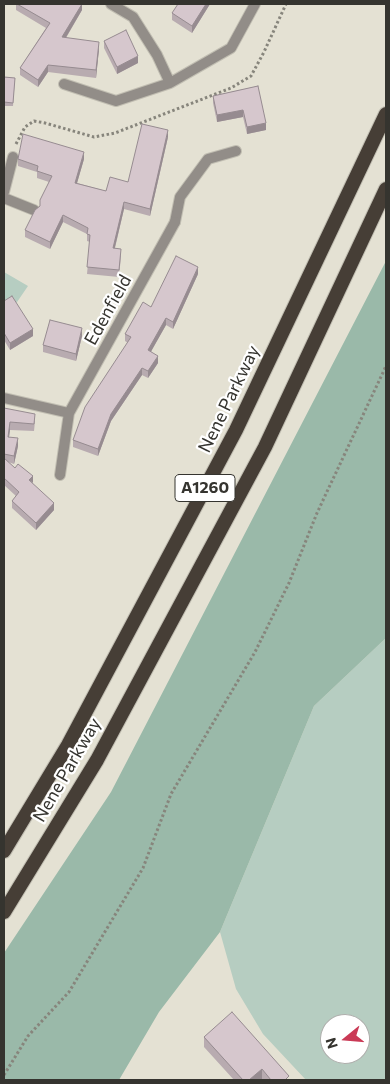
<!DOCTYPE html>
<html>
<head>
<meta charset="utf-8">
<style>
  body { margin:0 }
  #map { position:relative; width:390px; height:1084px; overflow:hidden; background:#e4e1d3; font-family:Commissioner,sans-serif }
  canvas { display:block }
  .frame { position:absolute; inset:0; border:5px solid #35342f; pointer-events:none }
  .north { position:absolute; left:320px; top:1014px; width:50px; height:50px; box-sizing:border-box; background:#fff; border:1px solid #aeaeac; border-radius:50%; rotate:253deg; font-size:14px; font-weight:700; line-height:20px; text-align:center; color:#35342f }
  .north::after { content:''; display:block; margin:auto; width:18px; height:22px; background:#ca3a56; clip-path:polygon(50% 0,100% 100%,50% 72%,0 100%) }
</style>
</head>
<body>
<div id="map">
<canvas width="390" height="1084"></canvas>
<div class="frame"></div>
<div class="north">N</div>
</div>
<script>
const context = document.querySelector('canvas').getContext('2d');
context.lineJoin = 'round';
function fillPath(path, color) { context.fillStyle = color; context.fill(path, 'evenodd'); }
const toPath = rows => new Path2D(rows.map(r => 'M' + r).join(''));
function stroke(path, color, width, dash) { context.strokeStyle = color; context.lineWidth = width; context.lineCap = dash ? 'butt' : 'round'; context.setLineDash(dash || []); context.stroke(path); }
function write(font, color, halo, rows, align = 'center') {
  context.font = font + ' Commissioner,sans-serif'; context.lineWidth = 4.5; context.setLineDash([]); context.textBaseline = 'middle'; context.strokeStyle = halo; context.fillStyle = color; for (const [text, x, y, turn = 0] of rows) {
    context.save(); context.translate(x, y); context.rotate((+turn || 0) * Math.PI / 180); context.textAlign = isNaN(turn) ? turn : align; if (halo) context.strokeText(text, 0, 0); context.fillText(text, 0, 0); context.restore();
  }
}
fillPath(toPath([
  [4,272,28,286,15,305,4,314],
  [386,638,386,1080,306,1080,263,1034,236,989,220,932,314,706],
  [330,1024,360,1024,360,1054,330,1054]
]), '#b6cdc1');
fillPath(toPath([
  [386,261,386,638,314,706,220,932,159,1012,119,1080,4,1080,4,953,111,792]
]), '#9ab9a9');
const service = toPath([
  [175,222,180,197,208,159,236,151]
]);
const minor = toPath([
  [170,83,231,48,255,4],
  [64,84,116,101,170,83,157,55,133,17,111,4],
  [4,192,13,157],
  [4,198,34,210],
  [4,398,69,413],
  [60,475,69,413,175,222]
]);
const trunk = toPath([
  [4,851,68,745,236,430,386,114],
  [4,912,97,760,265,447,386,189]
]);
stroke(service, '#c1beb2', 12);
stroke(minor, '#c1beb2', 12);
stroke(trunk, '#c1beb2', 16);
stroke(toPath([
  [16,144,25,127,34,121,45,123,94,137,115,133,231,88,251,76,264,52,286,4],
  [4,1075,28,1036,69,992,143,868,171,794,255,652,289,583,317,513,386,366]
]), '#87857c', 3, [2.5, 2.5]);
stroke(service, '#928d88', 10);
stroke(minor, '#928d88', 10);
stroke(trunk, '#463e36', 14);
fillPath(toPath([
  [16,4,82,4,82,10,66,38,99,49,96,78,48,72,38,87,20,75,20,68,46,28,16,10],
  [210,4,192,33,172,20,172,13],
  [104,41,138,63,117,74,104,48],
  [4,77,15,78,13,106,4,106],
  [258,86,266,130,247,134,243,117,217,122,213,103,213,96],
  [168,137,150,216,124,209,115,248,121,256,119,277,87,274,90,242,87,241,87,234,63,222,50,249,25,237,25,230,40,206,49,182,37,178,37,172,18,166,18,159,84,159,77,183,106,191,128,182],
  [198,274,173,329,166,325,151,351,158,363,148,378,142,375,111,421,98,456,73,447,73,440,128,343,125,341,125,334,151,307],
  [4,301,33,336,10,350,4,340],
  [82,336,76,361,43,352,43,345],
  [4,408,35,421,34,431,10,430,9,437,18,446,14,464,8,462,32,483,54,510,36,530,12,508,12,501,16,496,4,485],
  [204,1037,289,1080,263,1080,262,1079,260,1080,234,1080,204,1047]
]), '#b8abb0');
fillPath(toPath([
  [82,4,82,10,62,44,62,37],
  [206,4,210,4,192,33,192,26],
  [99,42,99,49,96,78,96,70],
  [138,56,138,63,117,74,117,67],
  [48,65,48,72,38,87,38,80],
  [243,110,243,117,217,122,217,115],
  [266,123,266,130,247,134,247,127],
  [168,130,168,137,150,216,150,209],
  [84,152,84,159,75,190,75,183],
  [124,202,124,209,113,255,113,248],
  [63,215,63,222,50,249,50,242],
  [198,267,198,274,173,329,173,322],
  [166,318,166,325,148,357,148,350],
  [82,328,82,336,76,361,76,354],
  [33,329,33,336,10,350,10,343],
  [158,356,158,363,148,378,148,371],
  [142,368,142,375,111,421,98,456,98,449,111,414],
  [10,422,10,430,8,444,8,437],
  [18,438,18,446,14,464,14,456],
  [33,476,33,483,29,480],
  [54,503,54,510,36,530,36,523],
  [262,1069,262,1079,260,1080,249,1080]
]), '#968b90');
const building = toPath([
  [17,4,82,4,62,37,99,42,96,70,48,65,38,80,20,68,50,23,17,4],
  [178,4,206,4,192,26,172,13,178,4],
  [126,30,138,56,117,67,104,41,126,30],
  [4,77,15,78,13,103,4,102,4,77],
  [258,86,266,123,247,127,243,110,217,115,213,96,258,86],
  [142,124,168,130,150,209,124,202,113,248,121,249,119,270,87,267,90,235,87,234,88,228,63,215,50,242,25,230,35,210,40,206,40,200,52,176,37,171,38,166,18,159,23,134,84,152,75,183,106,191,110,177,128,182,142,124],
  [176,256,198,267,173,322,166,318,148,350,158,356,148,371,142,368,111,414,98,449,73,440,85,407,131,337,125,334,143,302,151,307,176,256],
  [12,296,33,329,10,343,4,333,4,301,12,296],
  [50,320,82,328,76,354,43,345,50,320],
  [4,408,35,414,34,424,10,422,8,437,18,438,14,456,4,454,4,408],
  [4,458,15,468,18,464,33,476,29,480,54,503,36,523,12,501,19,492,4,478,4,458],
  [232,1012,289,1076,285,1080,271,1080,262,1069,249,1080,243,1080,204,1037,232,1012]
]);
fillPath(building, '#d6c7cd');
stroke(building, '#968b90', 1);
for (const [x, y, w] of [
  [205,488,60]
]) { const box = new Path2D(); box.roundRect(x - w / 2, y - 13.5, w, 27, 4); context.fillStyle = '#fff'; context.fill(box); stroke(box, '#35342f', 1); }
write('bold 16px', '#35342f', null, [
  ["A1260",205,488]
]);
write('18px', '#35342f', '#fff', [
  ["Edenfield",108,310,-61],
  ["Nene Parkway",229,399,-64],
  ["Nene Parkway",67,770,-60]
]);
</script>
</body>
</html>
